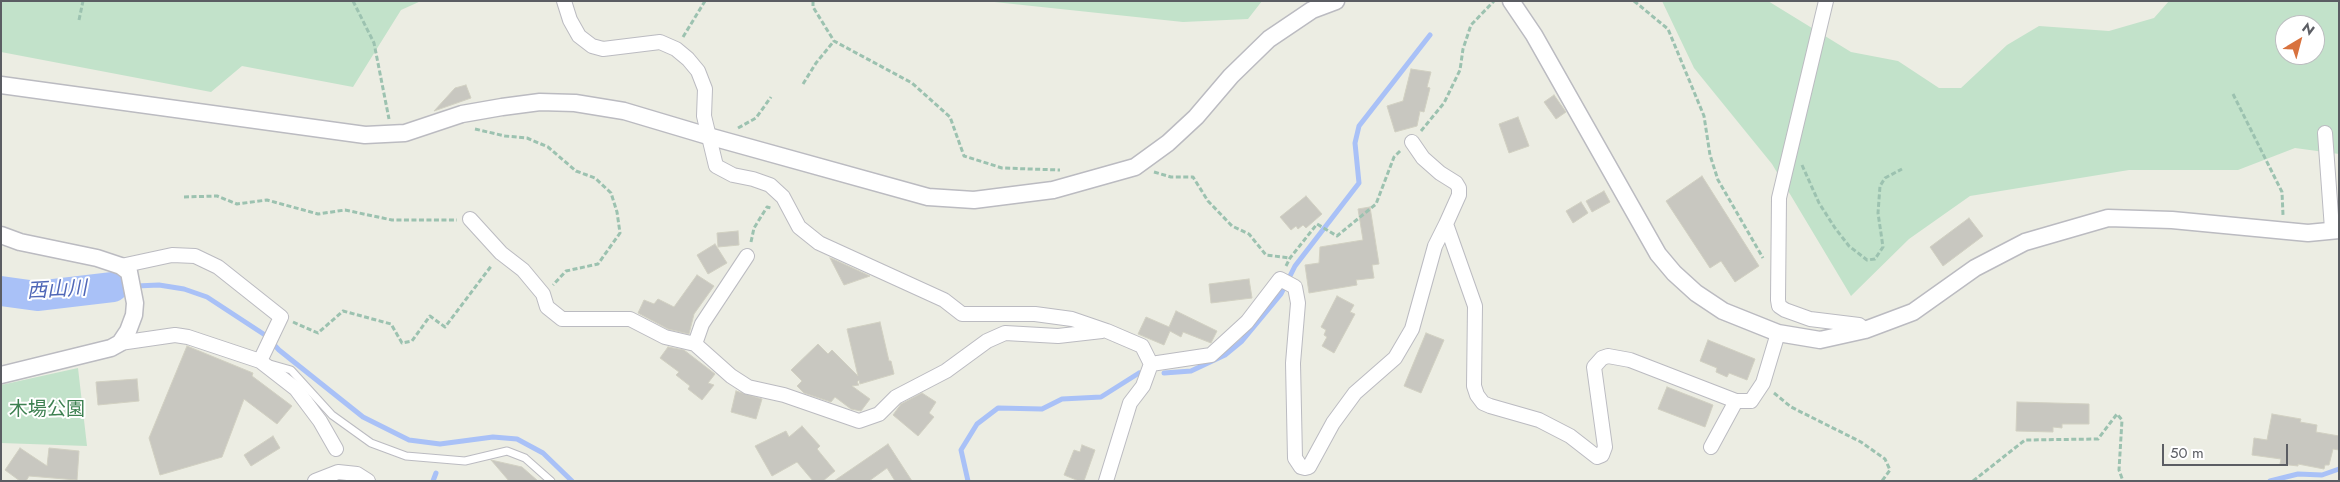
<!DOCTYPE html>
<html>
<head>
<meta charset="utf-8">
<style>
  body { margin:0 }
  #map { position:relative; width:2340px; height:482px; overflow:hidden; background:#ecede3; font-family:Jost,sans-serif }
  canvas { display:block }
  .frame { position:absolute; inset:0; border:2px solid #5b5d63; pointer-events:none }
  .north { position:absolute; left:2275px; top:15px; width:50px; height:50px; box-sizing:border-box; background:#fff; border:1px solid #bdbec1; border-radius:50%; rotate:37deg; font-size:14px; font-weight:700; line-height:20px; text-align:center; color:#5b5d63 }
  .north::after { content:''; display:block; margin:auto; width:18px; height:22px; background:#d8723e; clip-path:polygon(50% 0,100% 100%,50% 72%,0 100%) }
  .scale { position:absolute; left:2162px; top:444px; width:126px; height:22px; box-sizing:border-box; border:2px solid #5b5d63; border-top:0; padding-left:6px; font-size:15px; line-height:18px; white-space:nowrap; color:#5b5d63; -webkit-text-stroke:4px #fff; paint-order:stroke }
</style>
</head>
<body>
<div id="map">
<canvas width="2340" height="482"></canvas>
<div class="frame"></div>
<div class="north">N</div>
<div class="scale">50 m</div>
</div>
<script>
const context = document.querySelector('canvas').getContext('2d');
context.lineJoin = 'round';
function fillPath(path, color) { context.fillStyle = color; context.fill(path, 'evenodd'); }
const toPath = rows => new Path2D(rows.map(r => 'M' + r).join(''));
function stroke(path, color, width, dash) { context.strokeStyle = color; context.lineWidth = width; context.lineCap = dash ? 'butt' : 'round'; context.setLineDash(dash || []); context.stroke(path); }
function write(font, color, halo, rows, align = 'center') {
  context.font = font + ' Jost,"Noto Sans JP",sans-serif'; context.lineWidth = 4; context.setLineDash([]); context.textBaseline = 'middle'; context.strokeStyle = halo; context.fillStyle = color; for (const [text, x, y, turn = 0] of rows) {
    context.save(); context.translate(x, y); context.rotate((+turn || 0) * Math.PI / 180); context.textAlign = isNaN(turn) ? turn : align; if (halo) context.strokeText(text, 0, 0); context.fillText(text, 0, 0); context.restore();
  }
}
fillPath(toPath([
  [1,1,421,1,401,10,353,87,242,66,211,92,1,52],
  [985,1,1262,1,1248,19,1183,22],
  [1662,1,1768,1,1851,52,1898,61,1939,88,1961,88,2007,45,2039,26,2109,31,2154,18,2169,1,2339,1,2339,154,2295,148,2238,170,2129,170,1970,196,1909,239,1851,296,1772,164,1694,68],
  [2285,25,2315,25,2315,55,2285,55],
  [78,368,87,446,1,443,1,385]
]), '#c2e2ca');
stroke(toPath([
  [113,287,159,285,184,289,207,297,265,335,279,350,363,417,409,440,440,444,493,437,517,439,543,453,572,481],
  [1164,373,1191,371,1225,355,1242,341,1281,294,1295,266,1359,183,1355,143,1359,126,1430,35],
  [433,481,436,473],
  [968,481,961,450,977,424,998,408,1042,409,1062,399,1101,397,1139,373],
  [2270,481,2298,474,2322,475,2339,469]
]), '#a9c1f7', 5);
stroke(toPath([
  [1,291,37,296,113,287]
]), '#a9c1f7', 30);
const building = toPath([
  [1411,69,1431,72,1427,87,1430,88,1424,112,1420,111,1417,126,1395,132,1387,106,1403,101,1411,69],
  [466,85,471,98,434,111,455,88,466,85],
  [1554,95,1566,112,1556,119,1544,102,1554,95],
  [1518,117,1529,146,1509,153,1499,124,1518,117],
  [1702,176,1759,266,1735,282,1721,261,1710,268,1666,201,1702,176],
  [1604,191,1610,202,1592,212,1586,201,1604,191],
  [1306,196,1322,214,1306,228,1303,225,1298,229,1296,226,1291,230,1280,217,1306,196],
  [1581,202,1588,213,1573,223,1566,211,1581,202],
  [1370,207,1379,264,1372,265,1374,278,1356,280,1357,285,1309,293,1305,265,1319,263,1320,247,1363,240,1358,209,1370,207],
  [1969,218,1983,236,1943,266,1930,247,1969,218],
  [738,231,739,245,718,247,717,233,738,231],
  [715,244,727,263,708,274,697,255,715,244],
  [830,258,833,259,870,276,844,285,830,258],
  [697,275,714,286,694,314,689,334,668,329,638,313,644,300,654,304,658,299,674,307,697,275],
  [1249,279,1252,298,1211,303,1209,284,1249,279],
  [1337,296,1354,305,1350,312,1355,314,1334,353,1322,346,1327,337,1324,335,1326,330,1321,327,1337,296],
  [1176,311,1217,331,1211,343,1183,332,1181,337,1170,331,1164,345,1138,334,1146,317,1169,327,1176,311],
  [880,322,889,361,891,361,894,374,860,384,859,380,857,382,859,385,852,386,870,399,861,411,851,409,835,397,831,402,804,393,797,386,802,381,791,370,818,344,828,354,832,350,858,376,847,329,880,322],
  [1426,333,1444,340,1421,393,1404,386,1426,333],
  [1708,340,1755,359,1747,380,1729,373,1727,377,1716,372,1717,368,1700,361,1708,340],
  [187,346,253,373,252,376,292,406,277,424,244,399,222,457,160,475,149,438,187,346],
  [668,347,684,350,715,374,708,383,714,385,702,400,688,389,690,386,676,375,679,372,660,358,668,347],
  [137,379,139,401,98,405,96,382,137,379],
  [1667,387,1713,405,1705,427,1658,409,1667,387],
  [736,391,762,399,756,419,731,412,736,391],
  [922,393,936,402,929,413,934,417,918,436,893,415,901,404,922,393],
  [2017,402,2089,404,2089,424,2062,424,2062,428,2053,427,2053,432,2016,431,2017,402],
  [2272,414,2301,419,2300,422,2317,425,2316,432,2339,436,2339,450,2333,449,2329,465,2325,465,2324,469,2298,464,2298,466,2280,464,2281,459,2252,455,2254,438,2267,440,2272,414],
  [802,426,820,446,817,449,835,471,823,481,813,481,797,462,772,476,755,446,786,431,789,437,802,426],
  [273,436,280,448,251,466,244,455,273,436],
  [888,444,912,481,895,481,887,468,869,481,834,481,888,444],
  [1082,445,1095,450,1084,481,1079,481,1064,475,1074,450,1080,452,1082,445],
  [20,448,47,466,49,448,79,451,77,480,29,476,26,481,20,481,5,470,20,448],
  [491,460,522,467,538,481,509,481,491,460]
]);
fillPath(building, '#c8c7c0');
stroke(building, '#d1d0c2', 1);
const service = toPath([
  [270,364,291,370,332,415,371,443,406,456,465,461,507,451,525,458,551,481]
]);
const minor = toPath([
  [564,1,570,20,579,36,592,46,603,49,660,42,676,49,688,59,698,71,705,89,704,116,716,166,733,175,753,179,770,185,783,197,799,227,819,243,944,300,962,314,1035,314,1072,319,1107,331,1142,346,1151,364],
  [1826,1,1779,198,1778,300,1779,306,1785,310,1810,319,1859,325,1865,330],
  [2325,133,2332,229],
  [1412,142,1423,158,1440,173,1456,183,1459,188,1459,195,1446,224],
  [470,219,501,253,523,270,543,294,547,307,562,319,630,319,665,337,695,344,731,376,748,387,784,395,859,421,879,414,896,397,946,371,987,341,1005,333,1058,336,1102,331],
  [121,266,172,255,195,256,218,267,281,317,260,361],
  [120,343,175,335,188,337,260,361,296,389,320,421,336,449],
  [695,344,702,324,747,256],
  [1711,447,1736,401],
  [315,481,338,472,357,474,368,481],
  [1106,481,1130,403,1143,386,1151,364,1211,355,1247,322,1280,279,1295,287,1298,303,1293,363,1295,458,1301,467,1305,468,1309,467,1333,423,1355,393,1395,358,1405,341,1412,329,1435,246,1446,224,1475,306,1474,386,1477,395,1483,403,1490,406,1539,420,1570,436,1597,457,1602,455,1605,447,1594,367,1602,358,1608,356,1630,360,1736,401,1751,401,1763,383,1778,333]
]);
const tertiary = toPath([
  [1511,1,1534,35,1658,254,1674,273,1696,293,1723,311,1778,333,1820,340,1865,330,1913,312,1975,268,2025,242,2108,218,2172,220,2308,233,2339,230],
  [1,85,365,135,405,133,462,114,502,107,540,102,575,103,624,111,708,136,928,197,974,200,1053,190,1135,167,1168,143,1196,117,1231,76,1269,39,1312,10,1336,1],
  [1,235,20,242,97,258,121,266,129,272,135,303,134,315,128,331,120,343,111,348,1,375]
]);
stroke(service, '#bbbbc1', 9);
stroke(minor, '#bbbbc1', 16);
stroke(tertiary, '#bbbbc1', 19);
stroke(toPath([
  [353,1,374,43,389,119],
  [813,1,813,7,834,41,912,83,950,117,964,156,1002,168,1060,170],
  [1634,1,1668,29,1704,116,1710,155,1718,180,1763,258],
  [79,20,83,1],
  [683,37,705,1],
  [803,84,816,63,834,41],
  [2233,94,2282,192,2283,215],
  [738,128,756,118,771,97],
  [475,129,505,136,527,138,548,147,576,171,595,178,611,193,617,212,620,233,598,264,566,271,553,285],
  [1421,131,1444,103,1460,70,1463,49,1471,25,1494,1],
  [1802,165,1819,203,1835,228,1849,246,1867,260,1875,259,1883,247,1878,213,1880,186,1885,178,1902,169],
  [1154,172,1171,177,1193,177,1208,201,1232,226,1249,234,1266,255,1290,258],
  [184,197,217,196,237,204,267,200,318,214,345,210,392,220,457,220],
  [751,242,754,228,767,207,771,208],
  [1286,266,1290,258,1317,224,1337,236,1376,204,1394,157,1401,150],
  [293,322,318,333,343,311,391,324,402,343,412,341,430,316,445,327,492,265],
  [1774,393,1791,407,1861,442,1885,459,1890,470,1882,481],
  [1973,481,2025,440,2098,439,2117,414,2122,420,2119,470,2123,481]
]), '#9cc2b0', 3, [5, 2.5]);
stroke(service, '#fff', 7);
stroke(minor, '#fff', 14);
stroke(tertiary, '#fff', 16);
write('19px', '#3d8051', '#fff', [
  ["木場公園",47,410]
]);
write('italic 20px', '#4f67b7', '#fff', [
  ["西山川",57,291,-3]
]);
</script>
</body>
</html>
